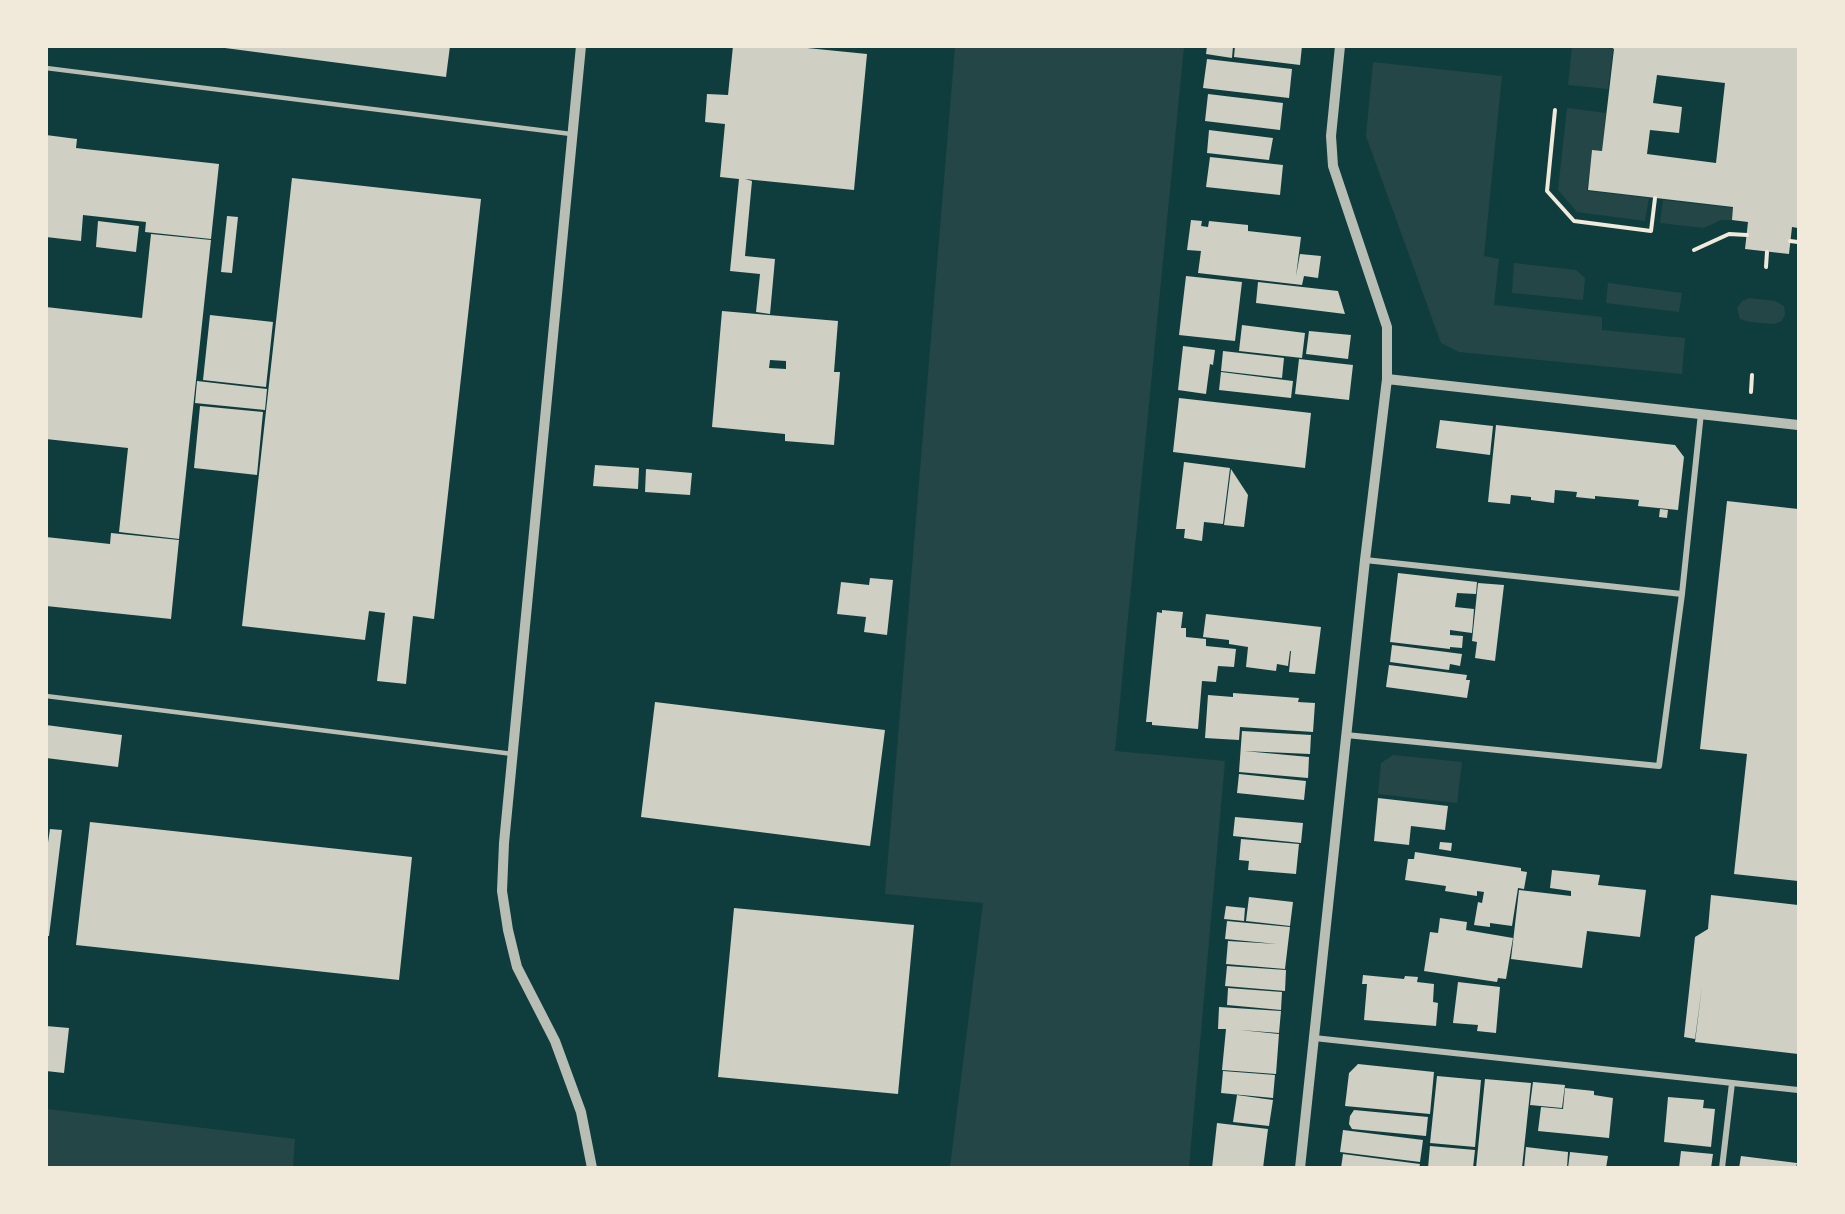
<!DOCTYPE html>
<html>
<head>
<meta charset="utf-8">
<style>
  body { margin:0 }
  #map { position:relative; width:1845px; height:1214px; overflow:hidden; background:#0f3d3e; font-family:Karla,sans-serif }
  canvas { display:block }
  .frame { position:absolute; inset:0; border:48px solid #f1e9da; pointer-events:none }
</style>
</head>
<body>
<div id="map">
<canvas width="1845" height="1214"></canvas>
<div class="frame"></div>
</div>
<script>
const context = document.querySelector('canvas').getContext('2d');
context.lineJoin = 'round';
function fillPath(path, color) { context.fillStyle = color; context.fill(path, 'evenodd'); }
const toPath = rows => new Path2D(rows.map(r => 'M' + r).join(''));
function stroke(path, color, width, dash) { context.strokeStyle = color; context.lineWidth = width; context.lineCap = dash ? 'butt' : 'round'; context.setLineDash(dash || []); context.stroke(path); }
fillPath(toPath([
  [955,47,1184,47,1115,751,1225,761,1189,1167,950,1167,983,903,885,894],
  [1572,47,1604,47,1613,49,1608,89,1568,85],
  [1373,62,1502,76,1484,256,1499,259,1494,305,1602,317,1602,330,1685,338,1682,374,1459,352,1441,343,1366,136],
  [1567,108,1606,113,1602,151,1592,150,1587,191,1649,198,1645,221,1577,212,1558,190],
  [1663,200,1733,208,1732,220,1721,220,1704,228,1660,223],
  [1514,263,1576,270,1585,278,1583,300,1512,293],
  [1608,283,1682,293,1679,312,1606,303],
  [1749,298,1775,301,1784,306,1785,314,1782,321,1774,324,1750,322,1740,319,1737,308,1742,301],
  [1393,755,1462,762,1457,803,1378,794,1381,763],
  [47,1109,295,1139,293,1167,47,1167]
]), '#244646');
fillPath(toPath([
  [225,46,450,46,446,77,225,48],
  [733,46,787,46,867,54,854,190,745,179,752,181,745,256,775,259,770,314,756,312,760,274,730,271,739,179,720,177,725,124,705,122,707,94,728,95],
  [1207,46,1233,46,1232,58,1206,54],
  [1235,46,1302,46,1300,65,1234,57],
  [1609,46,1798,46,1798,228,1792,227,1789,254,1745,249,1748,222,1732,220,1733,207,1588,190,1592,150,1602,151,1614,49],
  [1657,75,1725,83,1716,163,1647,154,1650,130,1679,133,1682,107,1653,103],
  [1207,59,1292,69,1289,98,1203,88],
  [1208,94,1283,103,1280,130,1205,121],
  [1209,130,1273,138,1269,160,1207,153],
  [46,135,77,139,76,148,219,164,211,239,145,232,146,222,83,215,81,241,46,237],
  [1210,157,1283,165,1280,195,1206,187],
  [292,178,481,199,434,619,413,616,406,684,377,681,385,613,369,611,365,640,242,626],
  [227,216,238,217,232,273,221,272],
  [1191,220,1202,221,1201,226,1208,227,1209,221,1248,225,1248,231,1301,237,1296,276,1300,254,1321,256,1318,278,1304,276,1302,285,1198,273,1201,251,1187,250],
  [98,221,139,226,136,252,96,247],
  [151,234,211,240,179,539,119,532,128,448,46,439,46,307,142,318],
  [1186,276,1242,282,1235,341,1179,335],
  [1258,282,1338,291,1345,314,1256,303],
  [722,311,838,321,834,372,840,372,834,445,785,441,785,434,712,427],
  [770,360,786,361,786,369,769,368],
  [210,315,273,322,266,387,203,380],
  [1242,325,1305,333,1302,358,1239,351],
  [1309,331,1351,335,1348,359,1306,354],
  [1183,346,1215,350,1213,365,1210,364,1206,394,1178,390],
  [1223,351,1284,358,1282,378,1221,371],
  [1299,359,1353,365,1349,400,1295,394],
  [1221,372,1293,381,1291,398,1219,390],
  [197,381,267,389,265,410,195,403],
  [1179,398,1311,413,1305,468,1173,452],
  [200,406,263,412,257,475,194,468],
  [1440,420,1493,426,1490,455,1436,448],
  [1496,425,1675,445,1684,457,1678,510,1638,506,1639,500,1595,496,1595,499,1576,497,1577,492,1555,490,1554,503,1531,500,1531,497,1511,495,1510,504,1488,502],
  [1184,462,1230,468,1223,524,1204,522,1202,541,1184,538,1185,529,1176,529],
  [595,465,639,468,638,489,593,486],
  [646,469,692,473,690,495,645,492],
  [1231,469,1248,495,1244,527,1224,525],
  [1727,501,1798,509,1798,881,1734,874,1747,754,1700,749],
  [1660,509,1668,510,1667,518,1659,517],
  [111,533,179,540,171,619,46,606,46,537,110,544],
  [1398,573,1477,582,1476,594,1457,593,1455,607,1474,609,1472,633,1450,630,1450,635,1463,636,1462,648,1450,647,1450,649,1390,642],
  [870,578,893,580,887,635,864,632,866,617,837,614,841,582,869,585],
  [1478,583,1504,585,1495,661,1475,658,1477,642,1472,641],
  [1162,610,1183,612,1181,628,1186,628,1186,637,1206,639,1206,646,1236,649,1234,667,1218,666,1216,682,1202,681,1198,729,1152,725,1152,722,1146,722,1157,612,1162,613],
  [1206,614,1321,627,1315,674,1289,672,1291,651,1290,651,1288,666,1277,664,1276,671,1246,667,1248,647,1229,644,1229,640,1203,637],
  [1392,645,1462,654,1460,666,1450,664,1449,670,1390,662],
  [1389,665,1467,675,1466,680,1470,680,1467,698,1386,687],
  [1233,693,1299,698,1298,702,1315,703,1313,732,1240,727,1239,740,1205,738,1208,695,1233,697],
  [655,702,885,730,870,846,641,817],
  [46,725,122,735,118,767,46,758],
  [1242,731,1311,735,1310,754,1244,751,1309,757,1308,778,1239,772],
  [1239,774,1306,781,1304,800,1237,793],
  [1378,798,1448,806,1445,830,1411,826,1409,845,1374,841],
  [1235,817,1303,823,1301,843,1233,836],
  [90,822,412,857,399,980,76,945],
  [50,829,62,830,49,936,46,936,46,856],
  [1241,839,1299,844,1296,874,1248,870,1249,861,1239,860],
  [1440,842,1452,843,1451,851,1439,849],
  [1415,852,1521,868,1521,871,1527,872,1524,889,1518,888,1512,926,1490,923,1490,927,1474,925,1478,902,1482,903,1484,892,1477,891,1477,896,1445,891,1446,886,1405,880,1408,859,1414,859],
  [1552,870,1600,875,1598,885,1646,890,1640,937,1587,931,1582,968,1511,959,1519,890,1571,896,1571,891,1550,888],
  [1711,895,1798,905,1798,1054,1695,1042,1702,986,1695,1039,1684,1037,1695,937,1708,929],
  [1249,897,1293,902,1290,926,1246,921],
  [1226,906,1245,908,1244,921,1224,919],
  [734,908,914,925,898,1094,718,1077],
  [1440,918,1467,922,1466,930,1513,938,1506,979,1498,978,1497,982,1424,971,1430,932,1438,933],
  [1227,921,1290,927,1285,969,1226,964,1228,941,1277,944,1225,939],
  [1227,966,1286,970,1285,991,1225,986],
  [1363,975,1404,979,1405,976,1418,977,1417,982,1434,984,1433,1002,1438,1003,1436,1026,1364,1020,1367,984,1362,984],
  [1458,982,1500,987,1496,1033,1477,1031,1478,1025,1453,1023],
  [1228,988,1282,992,1281,1010,1227,1005],
  [1219,1007,1281,1011,1279,1033,1240,1030,1279,1034,1276,1074,1222,1070,1226,1029,1218,1029],
  [46,1026,69,1028,64,1073,46,1071],
  [1358,1064,1434,1072,1430,1114,1345,1106,1349,1073],
  [1223,1071,1275,1075,1273,1098,1221,1093],
  [1437,1076,1481,1080,1475,1147,1430,1143],
  [1485,1079,1531,1083,1522,1168,1476,1168],
  [1533,1082,1565,1085,1562,1108,1530,1105],
  [1565,1088,1594,1091,1594,1095,1613,1098,1609,1138,1538,1131,1541,1107,1563,1109],
  [1237,1095,1273,1100,1269,1126,1233,1122],
  [1668,1097,1704,1100,1703,1108,1715,1109,1711,1147,1664,1142],
  [1354,1110,1428,1117,1426,1136,1352,1129,1349,1124,1350,1116],
  [1217,1123,1268,1129,1263,1168,1212,1168],
  [1343,1130,1423,1140,1420,1162,1340,1152],
  [1430,1146,1475,1150,1473,1168,1428,1168],
  [1526,1147,1568,1152,1567,1168,1524,1168],
  [1681,1151,1713,1154,1711,1168,1679,1168],
  [1570,1152,1608,1156,1606,1168,1568,1168],
  [1343,1154,1420,1164,1419,1168,1341,1168],
  [1741,1156,1797,1163,1796,1168,1739,1168]
]), '#cfcfc3');
stroke(toPath([
  [1555,110,1547,191,1574,221,1651,231,1655,198],
  [1790,241,1798,242],
  [1694,250,1729,234,1747,235],
  [1766,267,1767,252],
  [1751,392,1752,375]
]), '#f1e9da', 4);
stroke(toPath([
  [46,68,571,134],
  [46,696,513,754]
]), '#b8beb3', 4.5);
stroke(toPath([
  [1365,560,1682,594],
  [1346,735,1659,766,1682,594,1701,413],
  [1314,1038,1798,1090],
  [1722,1168,1732,1083]
]), '#b8beb3', 6);
stroke(toPath([
  [581,46,504,843,502,891,508,930,517,967,555,1041,581,1112,592,1168],
  [1387,379,1798,425],
  [1300,1168,1365,560,1387,379,1387,327,1333,166,1331,136,1340,46]
]), '#b8beb3', 10);
</script>
</body>
</html>
